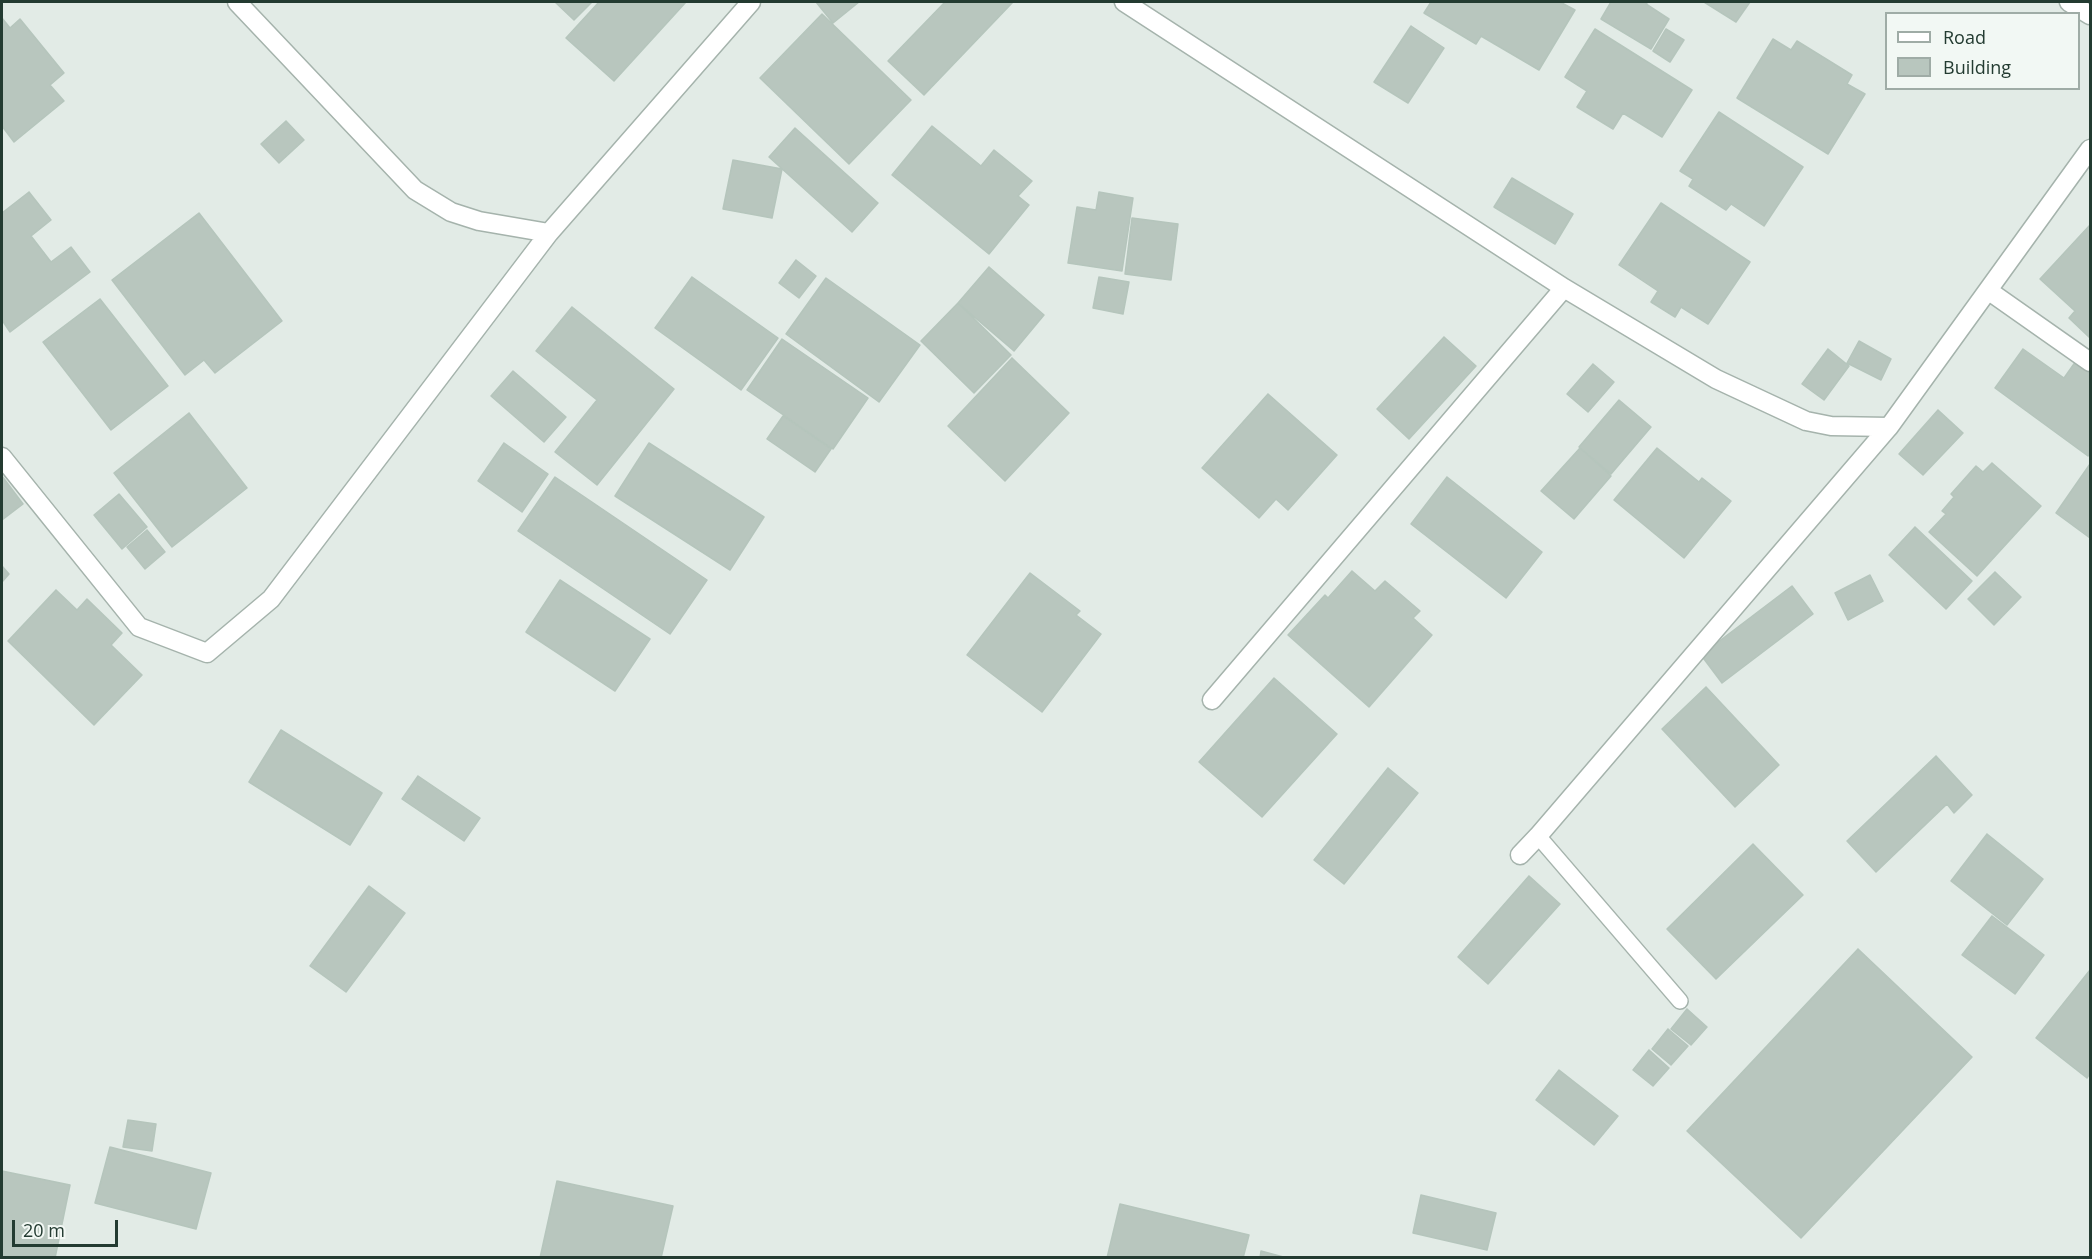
<!DOCTYPE html>
<html>
<head>
<meta charset="utf-8">
<style>
  body { margin:0 }
  #map { position:relative; width:2092px; height:1259px; overflow:hidden; background:#e2ebe6; font-family:"Open Sans",sans-serif }
  canvas { display:block }
  .frame { position:absolute; inset:0; border:3px solid #233b31; pointer-events:none }
  .legend { position:absolute; left:1885px; top:12px; width:195px; height:78px; box-sizing:border-box; background:#f2f8f4; border:2px solid #9faca6; margin:0; padding:8px 10px; list-style:none; font-size:18px; color:#233b31 }
  .legend li { display:flex; align-items:center; gap:12px; height:30px }
  .legend b { width:30px; border:2px solid #9faca6 }
  .scale { position:absolute; left:12px; top:1220px; width:106px; height:27px; box-sizing:border-box; border:3px solid #233b31; border-top:0; padding-left:8px; font-size:18px; line-height:21px; white-space:nowrap; color:#233b31; -webkit-text-stroke:4px #f2f8f4; paint-order:stroke }
</style>
</head>
<body>
<div id="map">
<canvas width="2092" height="1259"></canvas>
<div class="frame"></div>
<ul class="legend">
<li><b style="height:8px;background:#fff"></b>Road</li>
<li><b style="height:16px;background:#b8c6be"></b>Building</li>
</ul>
<div class="scale">20 m</div>
</div>
<script>
const context = document.querySelector('canvas').getContext('2d');
context.lineJoin = 'round';
function fillPath(path, color) { context.fillStyle = color; context.fill(path, 'evenodd'); }
const toPath = rows => new Path2D(rows.map(r => 'M' + r).join(''));
function stroke(path, color, width, dash) { context.strokeStyle = color; context.lineWidth = width; context.lineCap = dash ? 'butt' : 'round'; context.setLineDash(dash || []); context.stroke(path); }
const building = toPath([
  [555,2,592,2,574,20,555,2],
  [599,2,686,2,614,81,566,38,599,2],
  [816,2,859,2,833,23,816,2],
  [945,2,1013,2,924,95,888,61,945,2],
  [1431,2,1560,2,1575,10,1539,70,1481,36,1476,44,1424,13,1431,2],
  [1611,2,1648,2,1646,4,1669,19,1651,49,1601,19,1611,2],
  [1704,2,1750,2,1736,22,1704,2],
  [822,14,911,100,849,164,760,78,822,14],
  [2,18,10,28,20,19,64,73,50,85,64,101,14,142,2,126,2,18],
  [1411,26,1444,48,1408,103,1374,82,1411,26],
  [1595,29,1692,90,1662,137,1623,113,1613,129,1577,107,1587,91,1565,77,1595,29],
  [1666,29,1684,40,1670,62,1653,51,1666,29],
  [1773,39,1791,50,1797,41,1852,75,1847,84,1865,94,1828,154,1737,98,1773,39],
  [1719,112,1803,167,1764,226,1731,204,1726,210,1689,186,1693,179,1680,171,1719,112],
  [286,121,304,140,279,163,261,144,286,121],
  [932,126,981,166,994,150,1032,181,1018,196,1029,205,989,254,892,175,932,126],
  [795,128,878,203,852,232,769,157,795,128],
  [733,160,782,169,772,218,723,209,733,160],
  [1512,178,1573,214,1555,244,1494,207,1512,178],
  [29,192,51,220,31,236,51,262,71,247,90,272,10,332,2,320,2,213,29,192],
  [1099,192,1133,198,1122,271,1068,263,1077,207,1096,210,1099,192],
  [1661,203,1750,262,1708,324,1681,307,1675,317,1651,302,1658,291,1619,265,1661,203],
  [199,213,282,321,215,373,204,360,185,375,112,280,199,213],
  [1132,218,1178,224,1171,280,1125,274,1132,218],
  [2090,225,2090,338,2069,318,2075,311,2040,279,2090,225],
  [796,260,816,276,799,298,779,283,796,260],
  [989,267,1044,315,1014,351,958,303,989,267],
  [692,277,778,338,741,390,655,328,692,277],
  [1099,277,1129,282,1123,314,1093,308,1099,277],
  [826,278,920,345,879,402,786,334,826,278],
  [100,299,168,386,111,430,43,342,100,299],
  [958,303,1011,355,974,393,921,341,958,303],
  [572,307,674,389,597,485,555,452,597,400,536,351,572,307],
  [1444,337,1476,366,1409,439,1377,409,1444,337],
  [782,339,868,398,833,449,747,390,782,339],
  [1859,341,1891,359,1881,380,1847,363,1859,341],
  [1828,349,1849,366,1824,400,1802,384,1828,349],
  [2023,349,2064,378,2076,361,2090,371,2090,453,2088,456,1995,388,2023,349],
  [1012,358,1069,413,1005,481,948,426,1012,358],
  [1593,364,1614,382,1588,412,1567,394,1593,364],
  [513,371,566,417,544,442,491,396,513,371],
  [1268,394,1337,455,1288,510,1276,499,1259,518,1202,468,1268,394],
  [1619,400,1651,427,1611,474,1579,447,1619,400],
  [1938,410,1963,433,1923,475,1899,454,1938,410],
  [189,413,247,488,172,547,114,473,189,413],
  [783,416,831,449,815,472,767,439,783,416],
  [504,443,548,474,522,512,478,481,504,443],
  [649,443,764,517,730,570,615,496,649,443],
  [1580,448,1611,476,1574,519,1541,491,1580,448],
  [1657,448,1699,482,1702,478,1731,501,1684,558,1614,500,1657,448],
  [1992,463,2041,506,1977,576,1929,532,1946,514,1942,511,1954,497,1951,494,1976,466,1983,472,1992,463],
  [2090,464,2090,538,2056,513,2090,464],
  [2,476,23,504,2,520,2,476],
  [555,477,707,580,670,634,518,531,555,477],
  [1447,477,1542,552,1506,598,1411,524,1447,477],
  [119,494,147,527,122,549,94,515,119,494],
  [1915,527,1972,581,1946,609,1889,555,1915,527],
  [147,530,165,552,145,569,127,547,147,530],
  [2,566,9,574,2,582,2,566],
  [1352,571,1375,591,1385,581,1420,611,1413,618,1432,635,1369,707,1288,635,1325,595,1328,598,1352,571],
  [1995,572,2021,597,1994,625,1968,599,1995,572],
  [1030,573,1080,611,1076,615,1101,634,1042,712,967,655,1030,573],
  [1870,575,1883,601,1848,620,1835,593,1870,575],
  [560,580,650,639,615,691,526,632,560,580],
  [1792,586,1813,614,1722,683,1701,655,1792,586],
  [56,590,77,610,87,599,122,633,111,645,142,675,94,725,8,641,56,590],
  [1274,678,1337,734,1262,817,1199,762,1274,678],
  [1706,687,1779,765,1735,807,1662,729,1706,687],
  [281,730,382,793,350,845,249,782,281,730],
  [1936,756,1972,795,1954,813,1947,804,1876,872,1847,841,1936,756],
  [1388,768,1418,793,1344,884,1314,860,1388,768],
  [418,776,480,818,464,841,402,799,418,776],
  [1987,834,2043,879,2007,925,1951,881,1987,834],
  [1753,844,1803,895,1716,979,1667,929,1753,844],
  [1529,876,1560,904,1488,984,1458,957,1529,876],
  [369,886,405,913,346,992,310,966,369,886],
  [1992,916,2044,955,2015,994,1962,955,1992,916],
  [1858,949,1972,1057,1801,1238,1687,1131,1858,949],
  [2090,970,2090,1073,2087,1078,2036,1038,2090,970],
  [1687,1009,1707,1027,1691,1045,1671,1029,1687,1009],
  [1668,1029,1688,1046,1671,1065,1652,1049,1668,1029],
  [1649,1050,1669,1068,1653,1086,1633,1070,1649,1050],
  [1559,1070,1618,1116,1594,1145,1536,1100,1559,1070],
  [128,1120,156,1124,152,1151,123,1147,128,1120],
  [110,1147,211,1173,196,1229,95,1203,110,1147],
  [2,1171,70,1185,55,1258,2,1258,2,1171],
  [557,1181,673,1206,661,1258,540,1258,557,1181],
  [1421,1195,1496,1213,1487,1250,1413,1233,1421,1195],
  [1120,1204,1249,1235,1243,1258,1107,1258,1120,1204],
  [1261,1251,1287,1258,1260,1258,1261,1251]
]);
fillPath(building, '#b8c6be');
stroke(building, '#b5c5bc', 1.5);
const service = toPath([
  [1538,836,1680,1001]
]);
const minor = toPath([
  [237,2,415,190,451,212,479,221,549,233],
  [1124,2,1564,288,1716,379,1806,421,1831,426,1889,427,2090,149],
  [2069,2,2090,15],
  [1989,291,2090,362],
  [2,457,139,627,207,653,271,599,549,233,751,2],
  [1212,700,1564,288],
  [1520,855,1538,836,1889,427]
]);
stroke(service, '#a5b3ac', 18);
stroke(minor, '#a5b3ac', 21);
stroke(service, '#fff', 15);
stroke(minor, '#fff', 18);
</script>
</body>
</html>
